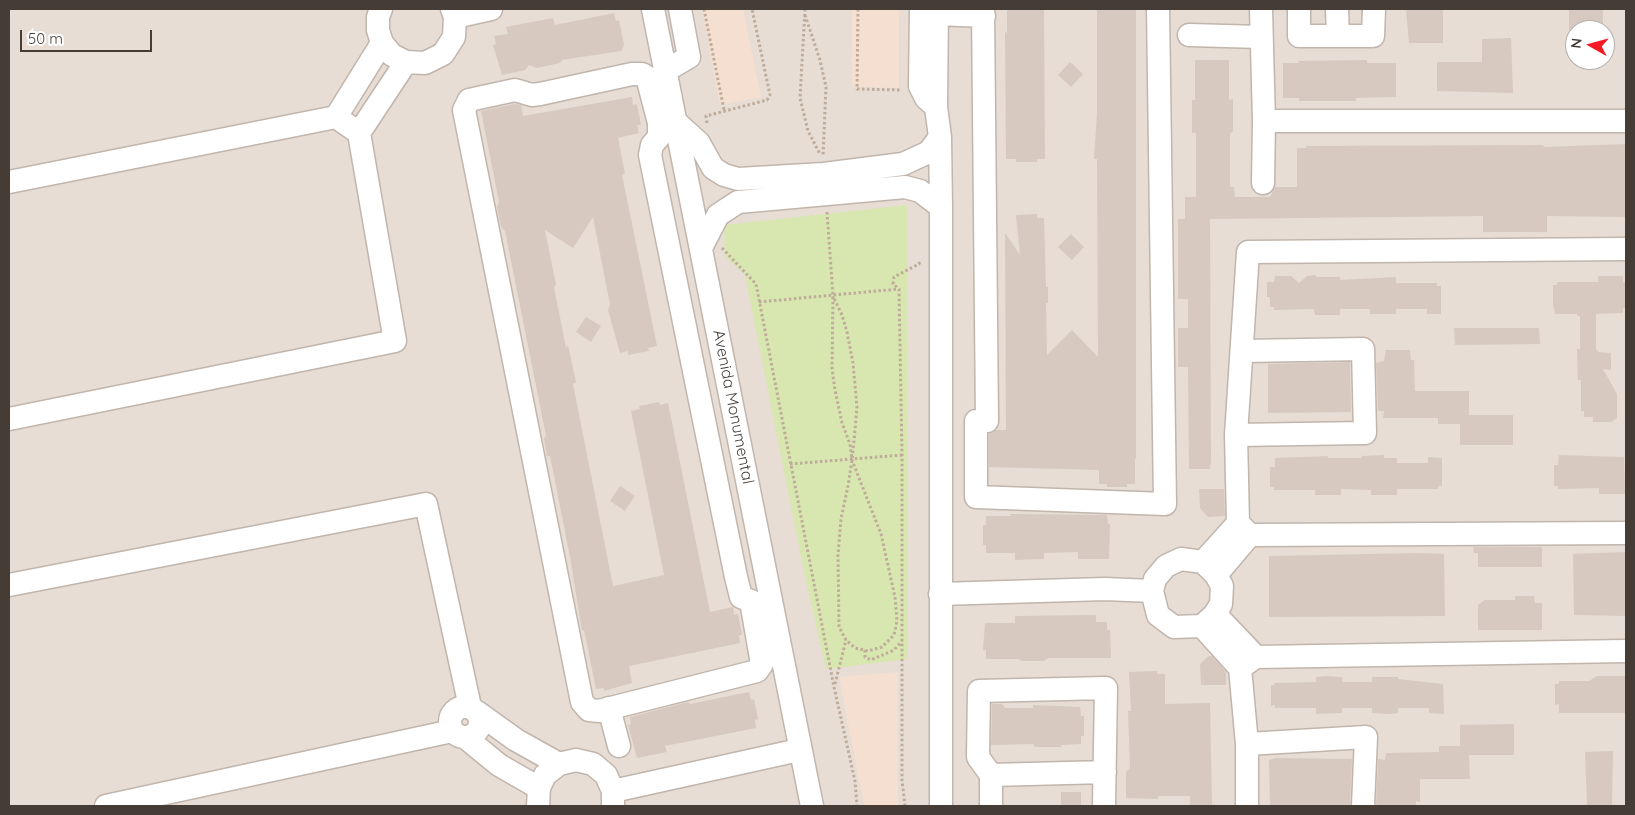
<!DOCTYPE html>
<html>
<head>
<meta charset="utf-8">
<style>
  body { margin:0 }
  #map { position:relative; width:1635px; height:815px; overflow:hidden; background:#f3ece6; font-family:Quicksand,sans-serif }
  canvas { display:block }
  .frame { position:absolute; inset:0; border:10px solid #453c36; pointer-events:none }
  .north { position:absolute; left:1565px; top:20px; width:50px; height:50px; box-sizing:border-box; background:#fff; border:1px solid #b5b1af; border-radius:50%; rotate:277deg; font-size:14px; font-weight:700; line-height:20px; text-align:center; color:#453c36 }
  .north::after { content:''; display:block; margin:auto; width:18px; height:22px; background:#f51b24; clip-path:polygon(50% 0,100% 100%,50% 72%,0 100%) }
  .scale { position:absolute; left:20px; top:30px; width:132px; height:22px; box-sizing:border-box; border:2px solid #453c36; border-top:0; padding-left:6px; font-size:15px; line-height:18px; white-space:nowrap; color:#453c36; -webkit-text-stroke:4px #fff; paint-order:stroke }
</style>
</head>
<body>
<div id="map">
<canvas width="1635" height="815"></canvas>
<div class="frame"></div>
<div class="north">N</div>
<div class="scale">50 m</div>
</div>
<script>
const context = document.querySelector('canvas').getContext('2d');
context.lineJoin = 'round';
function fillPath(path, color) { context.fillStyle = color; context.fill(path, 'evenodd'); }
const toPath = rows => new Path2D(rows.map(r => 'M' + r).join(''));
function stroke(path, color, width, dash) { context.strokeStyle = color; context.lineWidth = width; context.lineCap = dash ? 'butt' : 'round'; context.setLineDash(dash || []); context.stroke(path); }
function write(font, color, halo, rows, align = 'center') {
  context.font = font + ' Quicksand,sans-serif'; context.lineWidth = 4; context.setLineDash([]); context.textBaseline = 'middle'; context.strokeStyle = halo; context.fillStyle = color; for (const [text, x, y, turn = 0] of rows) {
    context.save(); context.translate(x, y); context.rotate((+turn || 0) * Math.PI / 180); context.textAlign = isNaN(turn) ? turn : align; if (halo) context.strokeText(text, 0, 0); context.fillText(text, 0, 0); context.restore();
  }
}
fillPath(toPath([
  [9,9,1626,9,1626,806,9,806],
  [1575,30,1605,30,1605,60,1575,60]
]), '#e7ddd4');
fillPath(toPath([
  [702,9,743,9,761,97,720,105],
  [852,9,899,9,899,88,852,87],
  [898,672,898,805,864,806,839,677]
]), '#f4dfd1');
fillPath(toPath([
  [907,205,908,659,826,669,805,577,745,275,725,256,724,225]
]), '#d8e6b0');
fillPath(toPath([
  [1007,9,1044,9,1045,159,1037,159,1037,162,1016,162,1016,159,1006,159,1005,31,1007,34],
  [1097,9,1136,9,1136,459,1135,458,1135,484,1127,484,1127,487,1107,487,1107,484,1099,484,1099,470,989,467,989,434,996,430,1006,430,1005,233,1020,255,1016,215,1037,214,1037,218,1044,218,1046,287,1048,287,1048,303,1046,303,1047,355,1072,330,1098,357,1097,159,1094,159,1097,113],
  [1406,9,1443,9,1443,43,1409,43],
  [1569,9,1603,9,1603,30,1569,30],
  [614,13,616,21,619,20,624,45,621,51,562,60,560,63,537,68,529,65,525,70,502,75,493,45,496,44,494,36,508,34,506,27,553,18,555,25],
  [1511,38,1513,93,1437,91,1437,62,1482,62,1482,39],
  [1195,60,1229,60,1229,100,1233,99,1233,132,1230,133,1230,187,1234,187,1235,197,1270,197,1275,187,1297,187,1297,148,1306,148,1306,146,1543,145,1544,147,1626,144,1626,217,1547,216,1547,232,1483,232,1483,216,1210,219,1211,462,1210,469,1189,469,1188,367,1178,367,1178,328,1188,328,1188,299,1178,299,1178,219,1185,219,1185,197,1196,197,1196,133,1192,133,1192,100,1195,100],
  [1367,60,1367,63,1396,63,1396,97,1356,98,1356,101,1299,101,1299,98,1283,98,1283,63,1299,63,1299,61],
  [1070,62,1083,74,1071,87,1058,75],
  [632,97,633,105,637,104,641,125,637,125,639,133,618,138,625,174,622,175,657,346,648,348,649,351,628,355,628,351,620,353,608,310,610,305,593,217,573,248,545,230,556,285,554,287,566,348,568,345,576,382,573,384,613,586,664,575,631,411,640,409,639,406,659,402,660,405,668,403,710,612,733,607,734,615,738,614,742,635,739,635,740,643,629,666,632,683,604,691,604,688,596,689,584,630,582,631,570,557,550,456,547,456,544,438,546,436,505,231,501,227,497,207,499,202,481,111,515,104,521,105,523,116],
  [1071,234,1084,247,1072,260,1058,247],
  [1316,275,1316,277,1340,277,1340,280,1396,277,1396,283,1437,283,1437,286,1441,286,1441,314,1427,314,1427,309,1396,309,1396,314,1370,314,1370,309,1340,309,1340,315,1315,315,1314,309,1274,310,1274,307,1270,307,1270,297,1267,297,1267,282,1274,282,1275,276,1291,276,1299,283,1307,276],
  [1598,276,1623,276,1623,282,1626,282,1626,308,1623,308,1623,313,1596,314,1596,349,1598,352,1611,353,1611,370,1603,369,1617,394,1617,418,1611,422,1593,422,1593,417,1584,417,1584,411,1581,411,1581,380,1578,380,1577,349,1580,349,1580,316,1577,316,1577,314,1555,314,1553,304,1553,285,1557,285,1557,282,1598,282],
  [586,317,601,326,591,342,576,332],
  [1454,328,1539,328,1540,344,1455,345],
  [1386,350,1410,350,1411,360,1414,360,1415,391,1469,391,1469,415,1513,415,1513,445,1460,445,1460,424,1438,424,1438,418,1383,418,1384,411,1378,411,1376,363,1384,361],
  [1350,362,1351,412,1268,413,1268,364],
  [1384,455,1384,458,1397,458,1397,463,1428,463,1428,457,1442,458,1442,486,1438,486,1438,489,1397,489,1397,495,1371,495,1371,490,1341,489,1341,495,1315,495,1315,490,1274,490,1274,487,1270,487,1270,467,1275,467,1275,458,1328,456,1328,458,1362,458,1362,456],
  [1559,455,1624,457,1625,494,1599,494,1599,488,1558,489,1558,486,1554,486,1554,465,1558,465],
  [620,486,635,496,625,511,610,501],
  [1199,489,1224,489,1225,516,1208,517,1200,508],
  [1009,514,1107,515,1108,524,1110,524,1109,559,1078,559,1078,552,1044,553,1044,559,1015,560,1015,553,986,553,986,545,983,545,983,525,986,525,986,516,1012,516],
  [1473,547,1542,547,1542,567,1478,567,1478,553,1474,553],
  [1626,552,1626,616,1574,615,1573,554],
  [1420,553,1444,554,1445,616,1269,617,1269,556],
  [1515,596,1534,596,1535,603,1542,603,1542,630,1478,630,1478,605,1485,600,1515,600],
  [1096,615,1096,622,1107,622,1107,630,1110,630,1111,658,1048,658,1044,661,1022,661,1018,659,986,659,986,650,983,650,985,623,1015,623,1015,616],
  [1209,656,1212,656,1226,672,1226,685,1201,685,1200,664],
  [1157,671,1157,674,1165,674,1165,704,1210,703,1212,806,1190,806,1190,796,1158,796,1158,799,1126,798,1126,772,1130,768,1128,711,1131,711,1129,672],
  [1325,676,1342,677,1342,682,1372,682,1372,677,1398,677,1398,679,1443,684,1444,714,1429,713,1429,708,1398,708,1398,713,1389,714,1372,713,1372,708,1342,708,1342,713,1316,714,1316,708,1275,708,1275,705,1271,706,1271,685,1274,685,1275,683,1316,682,1316,677],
  [1597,676,1626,676,1626,713,1559,713,1559,704,1555,705,1555,684,1559,684,1559,681,1589,681],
  [749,692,751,700,754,699,758,719,755,720,756,728,665,746,667,752,637,758,628,725,631,724,630,717,688,702,690,704],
  [992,704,1002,704,1005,708,1033,708,1033,705,1080,707,1081,716,1084,716,1084,736,1081,736,1081,744,1061,745,1061,747,1035,747,1033,744,991,745],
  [1514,724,1514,755,1469,755,1470,779,1420,779,1420,802,1416,801,1416,806,1376,806,1378,759,1385,760,1386,753,1439,752,1439,746,1460,746,1460,725],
  [1613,751,1612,806,1587,806,1585,752],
  [1276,758,1352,759,1350,806,1270,806,1269,760],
  [1061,792,1081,792,1081,806,1061,806]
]), '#d7c9bf');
const minor = toPath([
  [381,9,378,17,378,30,382,43,392,55,406,62,425,63,443,54,454,37,455,17,452,9],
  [653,9,812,806],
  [921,9,920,86,926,98,936,107],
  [937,9,936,107,940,137,941,207,941,806],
  [983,9,987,421,976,421,976,497,1165,504,1158,9],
  [1261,9,1264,121,1626,121],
  [1299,9,1299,36,1373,36,1374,9],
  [1337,9,1338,36],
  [937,14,984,16],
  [455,17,491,9],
  [1189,35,1261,37],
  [665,71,689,57,680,9],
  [632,74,642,74,647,77,659,123,659,137,652,145,650,155,736,577,741,597,751,601,762,664,757,671,599,711,589,710,582,702,464,110,469,100,515,90,532,95,540,94,632,74],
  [677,123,699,143,713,168,724,175,738,179,824,174,903,164,929,152,940,137],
  [359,133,406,62],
  [9,182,336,117,382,43],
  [1263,183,1264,121],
  [702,246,718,215,738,202,905,187,920,191,941,207],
  [1626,249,1248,252,1236,435,1238,523,1250,535,1626,533],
  [9,419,395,341,359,133,336,117],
  [1236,435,1365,433,1363,349,1243,351],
  [1181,559,1203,562,1216,575,1222,586,1221,604,1215,614,1202,626,1174,627,1158,615,1152,591,1155,579,1166,566,1181,559],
  [1203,562,1238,523],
  [1216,575,1250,535],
  [9,585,426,504,470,707],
  [940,594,1105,589,1152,591],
  [1215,614,1256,657],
  [1202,626,1240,668],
  '450 722a15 15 0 1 1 30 0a15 15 0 1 1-30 0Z',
  [609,708,619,746],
  [477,712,516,740,559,764],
  [466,738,499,765,539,788],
  [1247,744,1366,737,1363,806],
  [991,775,978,757,979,691,1106,688,1104,806],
  [613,791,799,750],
  [106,806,452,731],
  [538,806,539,788,545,775,559,764,576,760,593,764,606,775,613,791,613,805],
  [991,806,991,775,1105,772],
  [1247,806,1247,744,1240,668,1256,657,1626,651]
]);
stroke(minor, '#c1b5ac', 25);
stroke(toPath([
  [704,9,724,110],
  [805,9,800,98,808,131,820,154],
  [858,9,857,89,901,90],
  [805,15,820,60,826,87,823,156],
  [707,123,706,116,767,100,770,95,752,9],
  [827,212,833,296,832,369,835,390,842,423,850,444,852,460,881,534,895,597,897,621,894,635,882,647,868,651,855,648,846,640,839,627,838,555,841,519,848,486,852,460,854,441,857,407,853,363,847,332,842,315,833,296],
  [722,248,756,284,834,687,855,781,857,806],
  [759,302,898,289],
  [790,464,902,455],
  [865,650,865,657,871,660,894,650,902,641],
  [835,684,846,640],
  [905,806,902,780,902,455,899,289,893,284,894,277,919,264,920,261]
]), '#bfab9a', 3, [2.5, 2.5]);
stroke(minor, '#fff', 22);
write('16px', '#453c36', '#fff', [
  ["Avenida Monumental",733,407,79]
]);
</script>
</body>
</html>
